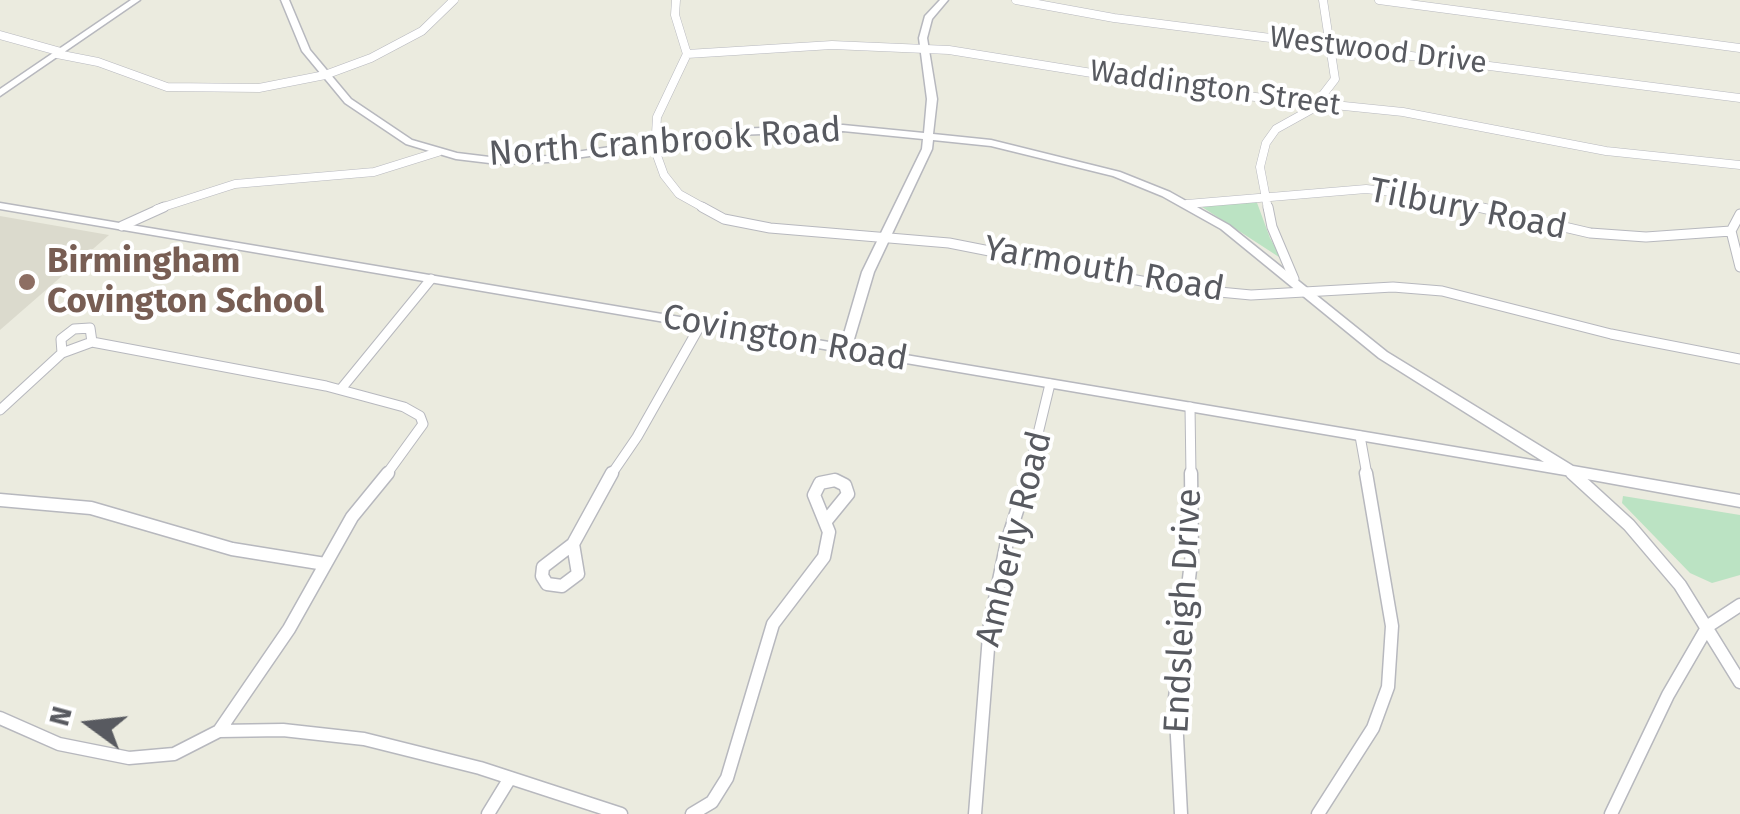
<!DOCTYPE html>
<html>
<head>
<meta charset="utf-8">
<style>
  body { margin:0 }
  #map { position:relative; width:1740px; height:814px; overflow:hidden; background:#ebebdf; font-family:"Fira Sans",sans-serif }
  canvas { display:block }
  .north { position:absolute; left:40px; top:674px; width:100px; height:100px; -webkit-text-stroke:8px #fff; paint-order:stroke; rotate:285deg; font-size:28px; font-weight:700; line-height:40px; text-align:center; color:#585a60 }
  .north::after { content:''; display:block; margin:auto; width:35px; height:45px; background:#585a60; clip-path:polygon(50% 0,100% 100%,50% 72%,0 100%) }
</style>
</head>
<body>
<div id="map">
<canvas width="1740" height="814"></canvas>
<div class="north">N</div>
</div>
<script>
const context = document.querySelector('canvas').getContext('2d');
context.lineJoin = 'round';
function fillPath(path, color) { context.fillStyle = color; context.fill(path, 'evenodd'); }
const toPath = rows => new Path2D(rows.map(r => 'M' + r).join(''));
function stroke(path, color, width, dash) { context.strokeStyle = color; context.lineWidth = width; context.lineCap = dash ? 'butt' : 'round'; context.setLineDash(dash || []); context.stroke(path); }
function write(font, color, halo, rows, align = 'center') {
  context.font = font + ' "Fira Sans",sans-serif'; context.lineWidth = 8; context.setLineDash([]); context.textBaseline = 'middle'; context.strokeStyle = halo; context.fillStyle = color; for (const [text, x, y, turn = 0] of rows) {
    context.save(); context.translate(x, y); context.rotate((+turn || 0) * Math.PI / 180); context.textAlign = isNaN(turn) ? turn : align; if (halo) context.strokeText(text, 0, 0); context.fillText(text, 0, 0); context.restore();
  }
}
fillPath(toPath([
  [0,216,109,235,0,330]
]), '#dbdacd');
fillPath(toPath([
  [1256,200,1270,238,1282,259,1199,205],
  [1623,496,1740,515,1740,575,1712,583,1690,573,1622,503]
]), '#bbe3c3');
const minorFar2 = toPath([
  [676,0,675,15,687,54,657,117,655,150,664,175,679,194,706,209],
  [1016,0,1114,18,1740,98],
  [1379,0,1740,48],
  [0,35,61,52],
  [57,54,98,62,167,87,259,88,325,75,371,58,422,31,454,0],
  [687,54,832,45,949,50,1216,93,1403,112,1606,151,1740,165],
  [1187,204,1366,189,1437,197,1488,209],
  [157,209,235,184,374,172,438,152],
  [1268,209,1260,167,1266,143,1276,129,1312,109,1335,79,1323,0]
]);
const minorFar1 = toPath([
  [702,207,724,219,770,228,949,243,1177,288,1251,295,1393,287,1442,291,1611,334,1740,359],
  [1268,207,1272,227,1294,279],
  [1478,207,1590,233,1646,237,1731,231,1740,214],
  [122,226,164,207],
  [1731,231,1740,267],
  [62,353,61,339,74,329,90,328,92,342],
  [341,389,431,279],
  [1190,407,1191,475],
  [0,410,62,353,92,342,326,386,404,407,420,416,423,424,386,475],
  [1360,436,1367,475],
  [1570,471,1574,475],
  [611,475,637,437,701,324],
  [1028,475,1050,384]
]);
const minor = toPath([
  [1572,473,1629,525,1680,585,1740,682],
  [0,500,91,508,232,549,325,564],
  [573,544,578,574,562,586,547,584,542,576,543,567,573,544],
  [573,544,612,473],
  [0,718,59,744,129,758,174,754,219,731,283,730,364,739,480,768,621,814],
  [219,731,289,629,352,517,388,473],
  [488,814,510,778],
  [692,814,712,802,727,778,773,624,824,557,829,532,814,495,820,483,835,480,845,485,848,494,826,521],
  [975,814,990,623,1007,542,1029,473],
  [1181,814,1175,698,1192,553,1191,473],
  [1318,814,1373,728,1388,687,1392,626,1366,473],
  [1611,814,1668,695,1708,626,1740,605]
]);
const tertiary = toPath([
  [131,0,140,0,0,96,0,89,131,0],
  [281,0,289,0,310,50,351,99,412,140,457,153,498,158,548,156,735,129,843,125,924,133,927,99,919,38,925,16,940,0,948,0,932,19,927,38,937,99,933,134,991,140,1120,172,1170,192,1229,225,1387,352,1573,466,1740,495,1740,507,1565,475,0,209,0,203,841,344,862,272,922,149,923,139,843,131,735,135,548,162,498,164,456,159,406,144,345,103,302,51,281,0],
  [933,140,991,146,1113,176,1162,196,1221,229,1379,358,1544,462,852,346,874,272,932,149,933,140]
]);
stroke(minorFar2, '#b7b8be', 9);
stroke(minorFar1, '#b7b8be', 11);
stroke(minor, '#b7b8be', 15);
stroke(tertiary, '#b7b8be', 3);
stroke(minorFar2, '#fff', 8);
stroke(minorFar1, '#fff', 9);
stroke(minor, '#fff', 12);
fillPath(tertiary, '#fff');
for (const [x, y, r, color] of [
  [27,282,10,"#8d6e63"]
]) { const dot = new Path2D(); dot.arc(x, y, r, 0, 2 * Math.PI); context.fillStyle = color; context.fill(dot); stroke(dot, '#fff', 4); }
write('30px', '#585a60', '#fff', [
  ["Westwood Drive",1378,51,7],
  ["Waddington Street",1215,89,8]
]);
write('35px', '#585a60', '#fff', [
  ["North Cranbrook Road",665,143,-4],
  ["Tilbury Road",1468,210,11],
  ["Yarmouth Road",1104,270,10],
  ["Covington Road",785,339,10],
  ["Amberly Road",1015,539,-76],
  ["Endsleigh Drive",1184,611,-87]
]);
write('bold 35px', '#785e54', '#fff', [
  ["Birmingham",47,262],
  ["Covington School",47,302]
], 'left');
</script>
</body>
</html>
